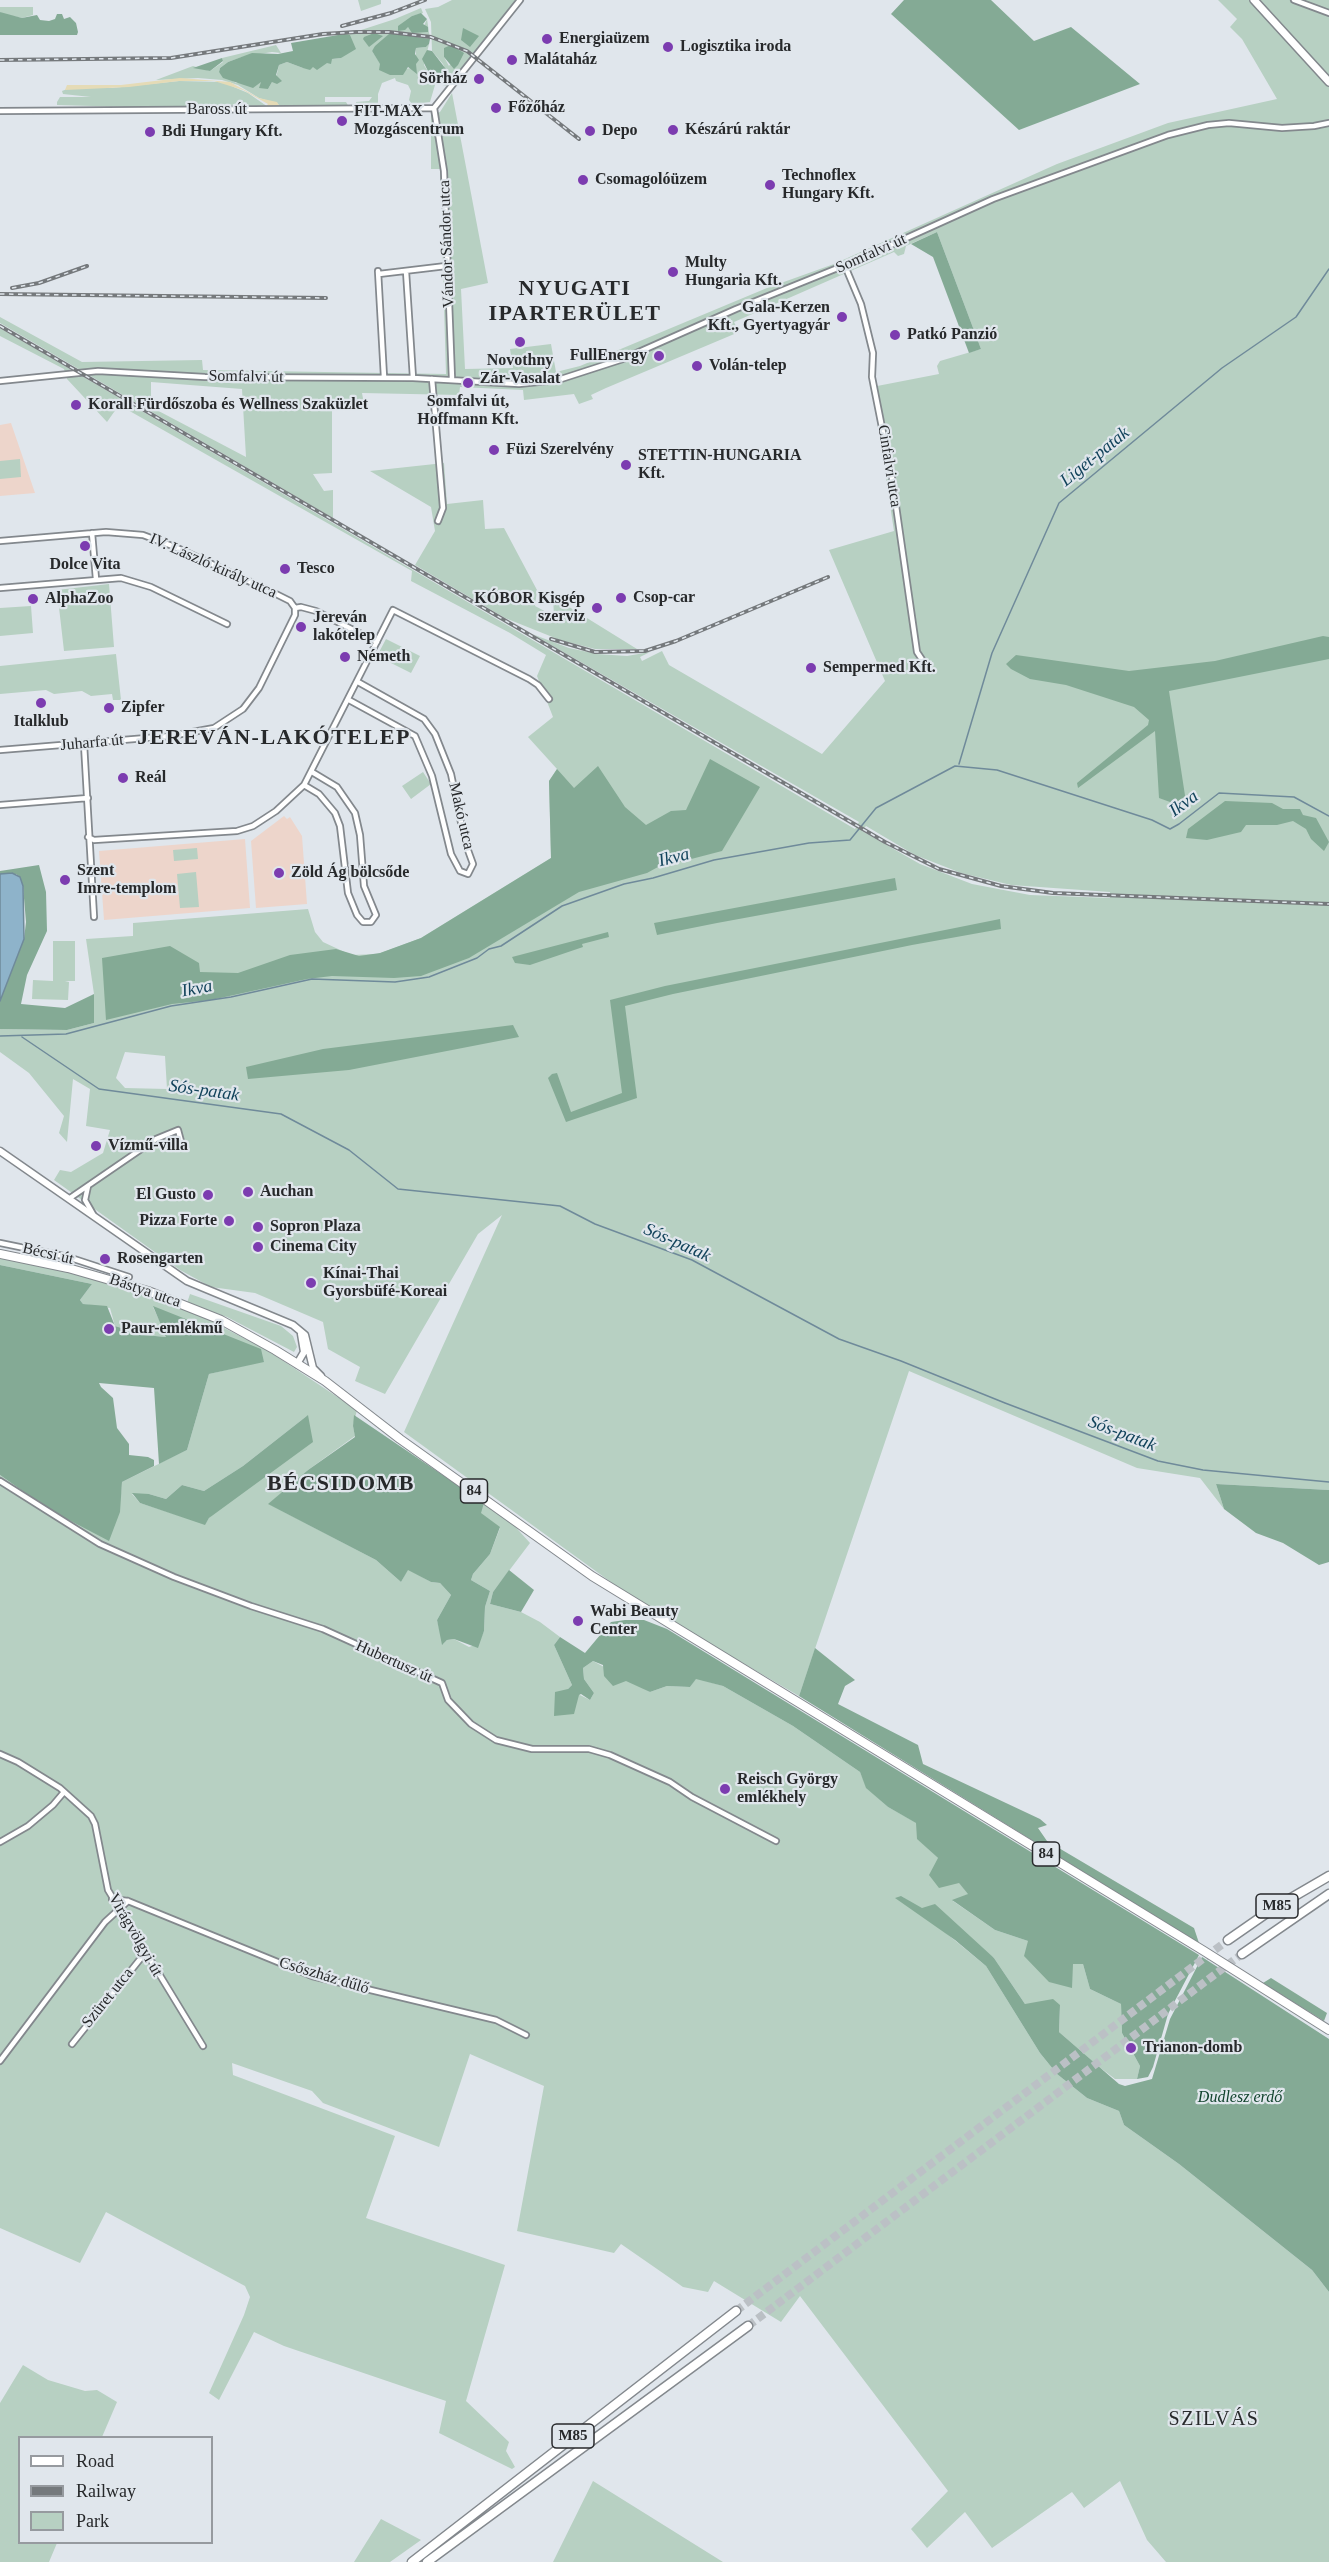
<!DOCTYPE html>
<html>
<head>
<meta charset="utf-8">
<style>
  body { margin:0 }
  #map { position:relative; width:1329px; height:2562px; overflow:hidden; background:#e0e6ec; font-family:"Times New Roman",serif }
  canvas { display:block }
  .legend { position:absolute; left:18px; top:2436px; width:195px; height:108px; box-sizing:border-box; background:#e0e6ec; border:2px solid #969a9f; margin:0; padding:8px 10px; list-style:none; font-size:18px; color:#27292b }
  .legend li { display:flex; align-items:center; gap:12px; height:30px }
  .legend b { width:30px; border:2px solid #969a9f }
</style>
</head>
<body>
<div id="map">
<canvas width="1329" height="2562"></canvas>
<ul class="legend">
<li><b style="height:8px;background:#fff"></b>Road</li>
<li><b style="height:8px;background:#75797c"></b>Railway</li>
<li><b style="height:16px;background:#b7d0c2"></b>Park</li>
</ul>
</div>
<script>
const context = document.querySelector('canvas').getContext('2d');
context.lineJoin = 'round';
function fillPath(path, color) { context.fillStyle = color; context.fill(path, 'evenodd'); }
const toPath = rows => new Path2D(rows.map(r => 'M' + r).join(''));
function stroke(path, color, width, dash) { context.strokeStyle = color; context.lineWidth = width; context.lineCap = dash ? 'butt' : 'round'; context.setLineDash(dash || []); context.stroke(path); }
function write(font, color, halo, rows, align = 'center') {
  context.font = font + ' "Times New Roman",serif'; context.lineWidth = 4.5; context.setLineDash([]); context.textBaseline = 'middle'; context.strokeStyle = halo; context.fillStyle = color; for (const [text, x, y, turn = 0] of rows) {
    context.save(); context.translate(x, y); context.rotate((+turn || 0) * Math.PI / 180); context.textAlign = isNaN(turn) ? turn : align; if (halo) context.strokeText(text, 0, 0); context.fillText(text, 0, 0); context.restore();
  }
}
fillPath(toPath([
  [11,423,35,493,0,496,0,425],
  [284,816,287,819,290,817,302,836,307,904,256,908,251,841],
  [245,839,250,908,104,920,99,851]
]), '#edd5cb');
fillPath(toPath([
  [358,0,381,0,381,4,361,11],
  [452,0,516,0,449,86,442,85,448,76,443,64,432,51,431,22,425,9,438,7],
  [451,45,460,50,449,66,444,57],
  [1218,0,1329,0,1329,1490,1216,1484,1224,1509,1200,1478,1137,1468,909,1371,799,1696,637,1601,404,1432,502,1215,478,1234,385,1394,355,1381,360,1367,328,1349,323,1322,255,1293,211,1287,180,1270,54,1180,60,1170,71,1172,103,1153,110,1130,86,1126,90,1089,73,1079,67,1142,59,1133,64,1116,29,1073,0,1052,0,1029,67,1030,94,1023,94,994,86,939,133,936,133,923,308,909,315,932,323,942,351,955,378,954,421,938,551,858,549,781,557,769,528,737,553,717,537,676,546,655,510,633,411,581,412,571,119,405,107,422,67,379,64,369,0,336,0,328,855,829,859,822,532,634,569,648,597,654,627,656,650,652,640,657,642,661,662,651,669,665,822,754,885,681,829,550,894,531,872,387,939,374,937,366,940,361,981,349,937,232,906,246,904,254,898,256,894,252,734,322,739,332,606,388,591,395,593,399,579,404,574,394,524,400,523,390,460,387,459,395,362,393,364,404,332,405,332,473,313,474,324,491,333,490,333,518,0,323,0,317,82,362,202,360,203,370,446,374,440,169,431,169,431,115,440,112,452,93,488,283,461,289,465,369,513,368,510,349,551,344,556,372,580,366,767,288,834,264,1057,164,1168,123,1277,99,1242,39,1230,27,1237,19],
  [151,382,242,389,246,457,151,407],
  [866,826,915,855,961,873,1011,885,1110,892,1110,898,1030,895,972,884,920,864,862,831],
  [125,1052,165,1056,167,1089,125,1088,116,1078],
  [0,7,33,7,33,15,22,18,3,14,0,12],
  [421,8,423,13,412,16,408,27,411,29,424,26,427,19,430,39,390,33,372,51,385,71,388,72,411,68,416,64,416,48,426,47,429,44,424,65,429,73,429,84,435,85,430,102,412,104,409,100,411,91,408,85,396,81,395,78,382,83,378,94,378,106,356,107,356,102,369,101,372,97,325,97,325,102,346,102,349,107,280,107,278,104,259,98,238,85,222,80,198,78,156,80,193,66,210,71,223,62,222,58,276,45,281,53,272,52,242,57,228,62,220,68,219,72,236,83,262,82,268,89,272,82,275,82,279,65,287,62,303,68,313,67,332,59,341,58,350,36,344,34,357,33,358,31,395,19],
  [179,81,222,82,248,93,268,107,128,107,57,105,57,102,60,97,91,97,63,94,62,91,70,88,112,88],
  [20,459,21,477,0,479,0,461],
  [444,463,447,504,483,500,485,529,504,528,537,590,535,606,554,616,553,597,637,649,595,649,560,640,505,618,415,565,435,531,431,507,370,471],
  [109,584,114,647,64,651,57,590],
  [31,606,33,633,0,636,0,608],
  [386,639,420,656,411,673,377,656],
  [116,654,121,700,113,700,112,694,91,696,82,691,54,694,46,690,0,694,0,666],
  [423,772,431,784,411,799,402,786],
  [197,848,198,859,174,861,173,850],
  [196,872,199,907,180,908,177,874],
  [53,941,75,941,75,981,65,981,69,982,68,1000,32,999,33,980,53,981],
  [0,1258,68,1271,152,1296,193,1312,267,1350,357,1410,353,1426,355,1436,308,1470,269,1504,376,1560,401,1582,408,1569,431,1582,440,1583,451,1595,437,1620,443,1644,447,1640,454,1639,469,1647,478,1644,484,1631,485,1607,490,1591,471,1580,473,1574,490,1554,500,1528,480,1513,484,1503,511,1522,530,1543,493,1592,490,1604,521,1612,540,1622,560,1637,554,1645,572,1685,568,1689,590,1700,594,1693,584,1679,583,1668,593,1661,650,1692,667,1686,690,1687,696,1678,723,1686,793,1726,860,1772,867,1788,888,1807,917,1823,918,1839,938,1858,969,1894,953,1901,995,1930,1028,1941,1073,1964,1083,1964,1090,1989,1121,2004,1122,2033,1140,2066,1137,2079,1115,2079,1098,2066,1059,2032,1060,2005,1025,2004,994,1958,901,1896,986,1966,1040,2053,1057,2074,1087,2098,1119,2111,1124,2125,1179,2164,1312,2270,1329,2292,1329,2562,1166,2562,1147,2540,1120,2481,1084,2508,1072,2492,992,2548,965,2512,927,2548,911,2529,948,2491,800,2296,781,2322,714,2281,708,2292,683,2287,621,2244,614,2253,517,2231,544,2086,470,2054,439,2147,323,2103,312,2091,232,2063,233,2075,395,2136,366,2218,505,2265,466,2401,509,2442,506,2451,515,2467,512,2469,439,2433,446,2401,284,2346,254,2332,219,2400,209,2393,244,2315,250,2297,245,2286,106,2212,80,2263,0,2228,0,1475,48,1509,121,1493,122,1482,187,1450,209,1374,264,1361,153,1307,167,1337,144,1335,115,1326,110,1308,83,1304,80,1300,92,1284,0,1265],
  [308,1415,209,1518,205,1524,140,1503,132,1494,149,1494,166,1499,182,1485,204,1491,243,1466],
  [190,1294,281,1326,293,1336,297,1347,294,1352,227,1317,187,1303],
  [23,2365,48,2380,85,2391,97,2390,117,2402,102,2437,20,2438,20,2542,57,2543,49,2562,0,2562,0,2403],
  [593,2481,723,2562,553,2562],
  [381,2519,421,2540,390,2562,354,2562]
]), '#b7d0c2');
fillPath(toPath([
  [904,0,991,0,1034,41,1071,27,1140,84,1019,130,891,14],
  [0,12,22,18,37,15,40,20,49,21,55,19,57,14,62,14,64,19,70,17,76,23,78,32,77,35,0,35],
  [421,13,427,19,423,24,428,27,428,32,412,33,408,27,405,30,398,31,398,26,412,16],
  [463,28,479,36,470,47,461,40],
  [374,33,383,36,369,47,363,39,364,37],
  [390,33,430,39,429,44,426,47,416,48,415,54,419,60,416,64,417,74,408,67,403,75,390,75,379,70,380,64,372,51,375,46],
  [344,34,350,35,356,49,341,58,332,59,331,64,327,63,317,70,313,67,310,70,303,68,287,62,279,65,276,75,282,81,277,84,272,82,268,89,259,88,261,82,253,88,223,78,219,72,220,68,228,62,252,53,278,54,293,51,291,43],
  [451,45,464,53,458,65,454,69,444,57,444,48],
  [427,50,432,51,449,73,442,85,429,84,429,73,422,59],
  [222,58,223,61,210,71,193,68],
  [937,232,981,349,969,353,933,257,911,244],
  [1323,636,1329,637,1329,659,1169,691,1186,802,1181,806,1159,798,1155,731,1078,788,1077,783,1148,725,1149,720,1134,707,1066,685,1030,679,1011,669,1006,664,1016,655,1129,671,1215,661],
  [710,759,760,787,722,851,672,864,667,862,647,873,579,892,469,958,421,976,394,978,332,976,307,979,211,1000,172,1004,106,1020,102,958,170,946,199,963,200,972,238,973,290,955,336,949,359,956,380,953,421,938,551,858,549,781,557,769,574,788,598,766,625,807,646,825,671,811,686,810],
  [1225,801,1272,803,1283,809,1300,809,1303,815,1316,818,1329,842,1324,851,1311,839,1306,829,1293,821,1277,825,1246,825,1241,832,1207,840,1186,838,1188,829],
  [39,865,46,892,47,931,27,975,21,1004,65,1008,94,994,94,1023,67,1030,0,1029,0,1001,24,939,26,922,23,886,20,877,16,874,0,874,0,871],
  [895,878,897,890,717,923,657,935,654,923],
  [1000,919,1001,929,912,945,673,994,625,1006,637,1098,566,1122,548,1078,552,1074,557,1073,571,1112,622,1093,610,1000,665,986],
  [608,932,609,937,582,944,583,947,530,965,515,963,512,957],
  [513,1025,519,1037,349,1070,248,1079,246,1067,323,1049],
  [0,1265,92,1284,80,1300,83,1304,107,1306,115,1326,144,1335,166,1337,153,1306,261,1349,264,1362,209,1374,187,1450,159,1464,154,1388,99,1383,101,1387,113,1398,117,1428,129,1444,129,1455,148,1457,154,1460,154,1466,122,1482,120,1512,109,1541,48,1509,0,1475],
  [308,1415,313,1442,209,1518,205,1525,140,1503,132,1493,149,1494,166,1499,182,1485,204,1491,243,1466],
  [354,1415,484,1503,481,1513,500,1527,490,1554,473,1574,471,1580,490,1591,485,1607,484,1631,478,1648,454,1639,447,1640,442,1645,437,1620,451,1595,440,1583,431,1582,408,1570,401,1582,376,1560,268,1504,308,1470,355,1437,353,1426],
  [1216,1484,1329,1490,1329,1562,1319,1565,1283,1543,1256,1533,1224,1509],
  [509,1570,534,1590,521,1612,490,1604,493,1592],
  [625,1620,644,1620,667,1629,1199,1955,1168,2014,1153,2067,1148,2077,1137,2079,1140,2066,1122,2033,1121,2004,1090,1989,1083,1964,1073,1964,1072,1988,1049,1982,1024,1956,1028,1941,995,1930,952,1900,968,1894,959,1883,939,1888,929,1875,938,1858,917,1839,916,1823,888,1807,866,1788,860,1772,793,1726,723,1686,696,1679,690,1687,667,1686,650,1692,626,1681,613,1686,604,1676,603,1665,593,1661,583,1668,584,1679,594,1693,590,1700,581,1694,579,1695,574,1714,554,1716,555,1692,568,1689,572,1685,554,1645,560,1637,585,1653,611,1622],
  [815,1648,855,1680,845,1686,838,1704,918,1745,923,1764,1040,1819,1047,1825,1038,1828,1047,1841,1194,1928,1199,1943,1263,1983,1271,1978,1327,2013,1324,2021,799,1696],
  [901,1896,922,1908,935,1904,994,1958,1025,2004,1053,1999,1060,2005,1059,2032,1119,2084,1125,2086,1152,2079,1170,2019,1202,1957,1329,2039,1329,2292,1312,2270,1179,2164,1124,2125,1119,2111,1087,2098,1057,2074,1040,2053,986,1966,955,1940,895,1898]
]), '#84aa95');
fillPath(toPath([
  [180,78,230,82,259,98,277,102,280,107,265,108,268,104,243,90,214,81,179,81,129,87,65,90,67,85,121,85]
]), '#e5dbb6');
const water = toPath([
  [12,873,20,877,23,886,24,939,0,1001,0,874,12,873]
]);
fillPath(water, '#8eb3ca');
stroke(water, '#6f8a9a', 1.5);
stroke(toPath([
  [959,764,992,653,1059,503,1222,368,1296,317,1329,269],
  [0,1036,66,1034,171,1006,231,997,312,979,395,982,429,977,477,958,489,949,501,946,562,906,624,884,653,878,714,860,809,843,850,840,876,808,955,766,997,770,1152,820,1170,829,1179,824,1219,793,1294,797,1329,816],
  [22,1037,99,1089,281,1114,349,1150,398,1189,560,1206,595,1224,692,1260,839,1339,901,1361,1005,1403,1158,1461,1203,1470,1329,1482]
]), '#6f8a9a', 1.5);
stroke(toPath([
  [736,2311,1228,1940],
  [748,2326,1242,1954]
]), '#bbc0c5', 8, [8, 4]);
const minor = toPath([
  [1294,0,1329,13],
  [434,108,444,171,452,379],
  [434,108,520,0],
  [0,111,434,108],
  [845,266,861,304,873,353,872,377,892,478,917,652,927,667],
  [378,271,384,377],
  [406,271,413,378],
  [379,274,446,266],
  [432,379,443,508,438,521],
  [0,381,98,371,205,377,413,378,519,384,558,380,623,359,736,309,860,259,993,199,1168,135,1208,125,1229,123,1282,128,1314,126,1329,123],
  [92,533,96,579],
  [0,541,106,532,143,535,175,547,270,591,290,601,295,608],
  [0,588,121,578,151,587,227,624],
  [295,608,301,607,316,611,377,642],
  [349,700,415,736,432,776,451,854,460,871,468,874,473,864,465,842,451,774,435,734,424,719,358,682],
  [84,744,94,917],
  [0,750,171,736,214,728,243,709,259,688,295,615,295,608],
  [304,785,319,794,335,813,340,826,348,893,357,915,363,922,371,922,376,915,364,886,360,835,355,813,337,787,312,772],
  [0,805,88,798],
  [88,837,94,840,237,831,253,826,276,811,304,785,393,610,529,679,538,685,549,699],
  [88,1186,85,1200,93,1214],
  [70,1198,156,1139,178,1130,182,1145],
  [0,1243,68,1257,129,1277],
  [0,1481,100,1544,174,1577,251,1606,323,1629,442,1683,448,1700,471,1724,496,1740,532,1749,589,1749,610,1755,670,1782,692,1797,776,1841],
  [0,1754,18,1762,60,1788,91,1816,95,1824,108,1890,203,2046],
  [0,1842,28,1826,53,1805,64,1792],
  [112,1899,128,1901,312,1976,496,2020,526,2035],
  [72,2044,145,1953],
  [0,2061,105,1922,128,1901]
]);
const tertiary = toPath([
  [0,1151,187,1281,293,1325,305,1335,313,1368,321,1376],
  [297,1364,304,1352,301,1334]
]);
const secondary = toPath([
  [1254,0,1329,82]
]);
const primary = toPath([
  [0,1254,68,1268,148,1291,221,1320,275,1350,325,1381,400,1439,592,1576,1204,1951,1329,2030]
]);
const trunk = toPath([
  [1228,1940,1274,1908,1329,1876],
  [1242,1954,1329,1894],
  [412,2562,736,2311],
  [427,2562,748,2326]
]);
stroke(minor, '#83888d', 8);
stroke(tertiary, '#83888d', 9);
stroke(secondary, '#83888d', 10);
stroke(primary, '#83888d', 10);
stroke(trunk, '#83888d', 11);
stroke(minor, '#fff', 4.5);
stroke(tertiary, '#fff', 6);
stroke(secondary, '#fff', 7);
stroke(primary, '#fff', 8);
stroke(trunk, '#fff', 8);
const rail = toPath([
  [342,26,391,13,425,0],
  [0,60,171,58,323,34,356,32,389,32,431,37,467,51,579,139],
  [12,288,39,283,87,266],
  [0,294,326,298],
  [0,326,885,842,939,869,1001,886,1053,893,1329,904],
  [551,639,595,652,645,651,676,641,828,577]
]);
stroke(rail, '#75797c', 4);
stroke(rail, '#e0e6ec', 1.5, [4.5]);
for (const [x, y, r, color] of [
  [547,39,6,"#7c3cb0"],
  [668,47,6,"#7c3cb0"],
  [512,60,6,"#7c3cb0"],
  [479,79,6,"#7c3cb0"],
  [496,108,6,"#7c3cb0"],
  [342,121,6,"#7c3cb0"],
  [673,130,6,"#7c3cb0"],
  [590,131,6,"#7c3cb0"],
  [150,132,6,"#7c3cb0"],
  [583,180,6,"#7c3cb0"],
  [770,185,6,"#7c3cb0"],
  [673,272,6,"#7c3cb0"],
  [842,317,6,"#7c3cb0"],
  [895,335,6,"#7c3cb0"],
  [520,342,6,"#7c3cb0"],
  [659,356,6,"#7c3cb0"],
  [697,366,6,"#7c3cb0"],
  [468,383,6,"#7c3cb0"],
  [76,405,6,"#7c3cb0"],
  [494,450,6,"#7c3cb0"],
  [626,465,6,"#7c3cb0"],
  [85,546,6,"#7c3cb0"],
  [285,569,6,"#7c3cb0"],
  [621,598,6,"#7c3cb0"],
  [33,599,6,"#7c3cb0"],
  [597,608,6,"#7c3cb0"],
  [301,627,6,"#7c3cb0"],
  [345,657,6,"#7c3cb0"],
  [811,668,6,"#7c3cb0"],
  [41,703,6,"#7c3cb0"],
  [109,708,6,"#7c3cb0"],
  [123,778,6,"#7c3cb0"],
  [279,873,6,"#7c3cb0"],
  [65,880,6,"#7c3cb0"],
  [96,1146,6,"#7c3cb0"],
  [248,1192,6,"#7c3cb0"],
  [208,1195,6,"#7c3cb0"],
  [229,1221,6,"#7c3cb0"],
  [258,1227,6,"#7c3cb0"],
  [258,1247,6,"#7c3cb0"],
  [105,1259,6,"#7c3cb0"],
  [311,1283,6,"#7c3cb0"],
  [109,1329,6,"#7c3cb0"],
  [578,1621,6,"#7c3cb0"],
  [725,1789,6,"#7c3cb0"],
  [1131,2048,6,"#7c3cb0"]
]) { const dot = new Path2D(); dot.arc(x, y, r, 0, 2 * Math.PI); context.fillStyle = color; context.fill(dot); stroke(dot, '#e0e6ec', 2); }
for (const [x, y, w] of [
  [474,1491,27],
  [1046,1854,27],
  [1277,1906,42],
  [573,2436,42]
]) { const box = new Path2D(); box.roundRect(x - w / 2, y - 12, w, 24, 4.5); context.fillStyle = '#e0e6ec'; context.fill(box); stroke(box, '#27292b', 1.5); }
write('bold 15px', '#27292b', null, [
  ["84",474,1491],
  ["84",1046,1854],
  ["M85",1277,1906],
  ["M85",573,2436]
]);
write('bold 16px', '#27292b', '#e0e6ec', [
  ["Energiaüzem",559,39],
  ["Logisztika iroda",680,47],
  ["Malátaház",524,60],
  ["Sörház",467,79,"right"],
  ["Főzőház",508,108],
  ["FIT-MAX",354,112],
  ["Mozgáscentrum",354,130],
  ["Készárú raktár",685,130],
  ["Depo",602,131],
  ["Bdi Hungary Kft.",162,132],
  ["Technoflex",782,176],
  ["Hungary Kft.",782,194],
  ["Csomagolóüzem",595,180],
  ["Multy",685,263],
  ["Hungaria Kft.",685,281],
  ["Gala-Kerzen",830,308,"right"],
  ["Kft., Gyertyagyár",830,326,"right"],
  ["Patkó Panzió",907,335],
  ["FullEnergy",647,356,"right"],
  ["Novothny",520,361,"center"],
  ["Zár-Vasalat",520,379,"center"],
  ["Volán-telep",709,366],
  ["Somfalvi út,",468,402,"center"],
  ["Hoffmann Kft.",468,420,"center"],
  ["Korall Fürdőszoba és Wellness Szaküzlet",88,405],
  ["Füzi Szerelvény",506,450],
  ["STETTIN-HUNGARIA",638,456],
  ["Kft.",638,474],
  ["Dolce Vita",85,565,"center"],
  ["Tesco",297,569],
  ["Csop-car",633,598],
  ["AlphaZoo",45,599],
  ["KÓBOR Kisgép",585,599,"right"],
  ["szerviz",585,617,"right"],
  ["Jereván",313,618],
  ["lakótelep",313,636],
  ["Németh",357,657],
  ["Sempermed Kft.",823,668],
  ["Zipfer",121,708],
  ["Italklub",41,722,"center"],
  ["Reál",135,778],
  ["Szent",77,871],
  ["Imre-templom",77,889],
  ["Zöld Ág bölcsőde",291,873],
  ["Vízmű-villa",108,1146],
  ["Auchan",260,1192],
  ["El Gusto",196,1195,"right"],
  ["Pizza Forte",217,1221,"right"],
  ["Sopron Plaza",270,1227],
  ["Cinema City",270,1247],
  ["Rosengarten",117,1259],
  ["Kínai-Thai",323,1274],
  ["Gyorsbüfé-Koreai",323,1292],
  ["Paur-emlékmű",121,1329],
  ["Wabi Beauty",590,1612],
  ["Center",590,1630],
  ["Reisch György",737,1780],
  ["emlékhely",737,1798],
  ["Trianon-domb",1143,2048]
], 'left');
write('16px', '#27292b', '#e0e6ec', [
  ["Baross út",217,110],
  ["Vándor Sándor utca",447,244,-92],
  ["Somfalvi út",871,254,-24],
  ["Somfalvi út",246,377,1],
  ["Cinfalvi utca",889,466,81],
  ["IV. László király utca",213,566,24],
  ["Juharfa út",92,743,-5],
  ["Makó utca",461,816,77],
  ["Bécsi út",48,1254,13],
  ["Bástya utca",145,1291,19],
  ["Hubertusz út",394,1662,24],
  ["Virágvölgyi út",135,1935,60],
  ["Csőszház dűlő",324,1976,17],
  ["Szüret utca",108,1998,-51]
]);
write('italic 16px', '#12442e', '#e0e6ec', [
  ["Dudlesz erdő",1240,2098]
]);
write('italic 18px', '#12435b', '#e0e6ec', [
  ["Liget-patak",1095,457,-39],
  ["Ikva",1184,804,-36],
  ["Ikva",674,858,-14],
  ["Ikva",197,989,-11],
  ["Sós-patak",204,1091,8],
  ["Sós-patak",677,1243,24],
  ["Sós-patak",1122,1434,21]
]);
context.letterSpacing = '1.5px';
write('20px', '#27292b', '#e0e6ec', [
  ["SZILVÁS",1214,2420]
]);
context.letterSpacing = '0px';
context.letterSpacing = '1.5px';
write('bold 22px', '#27292b', '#e0e6ec', [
  ["NYUGATI",575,289],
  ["IPARTERÜLET",575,314],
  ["JEREVÁN-LAKÓTELEP",274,738],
  ["BÉCSIDOMB",341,1484]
]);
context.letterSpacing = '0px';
</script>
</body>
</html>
